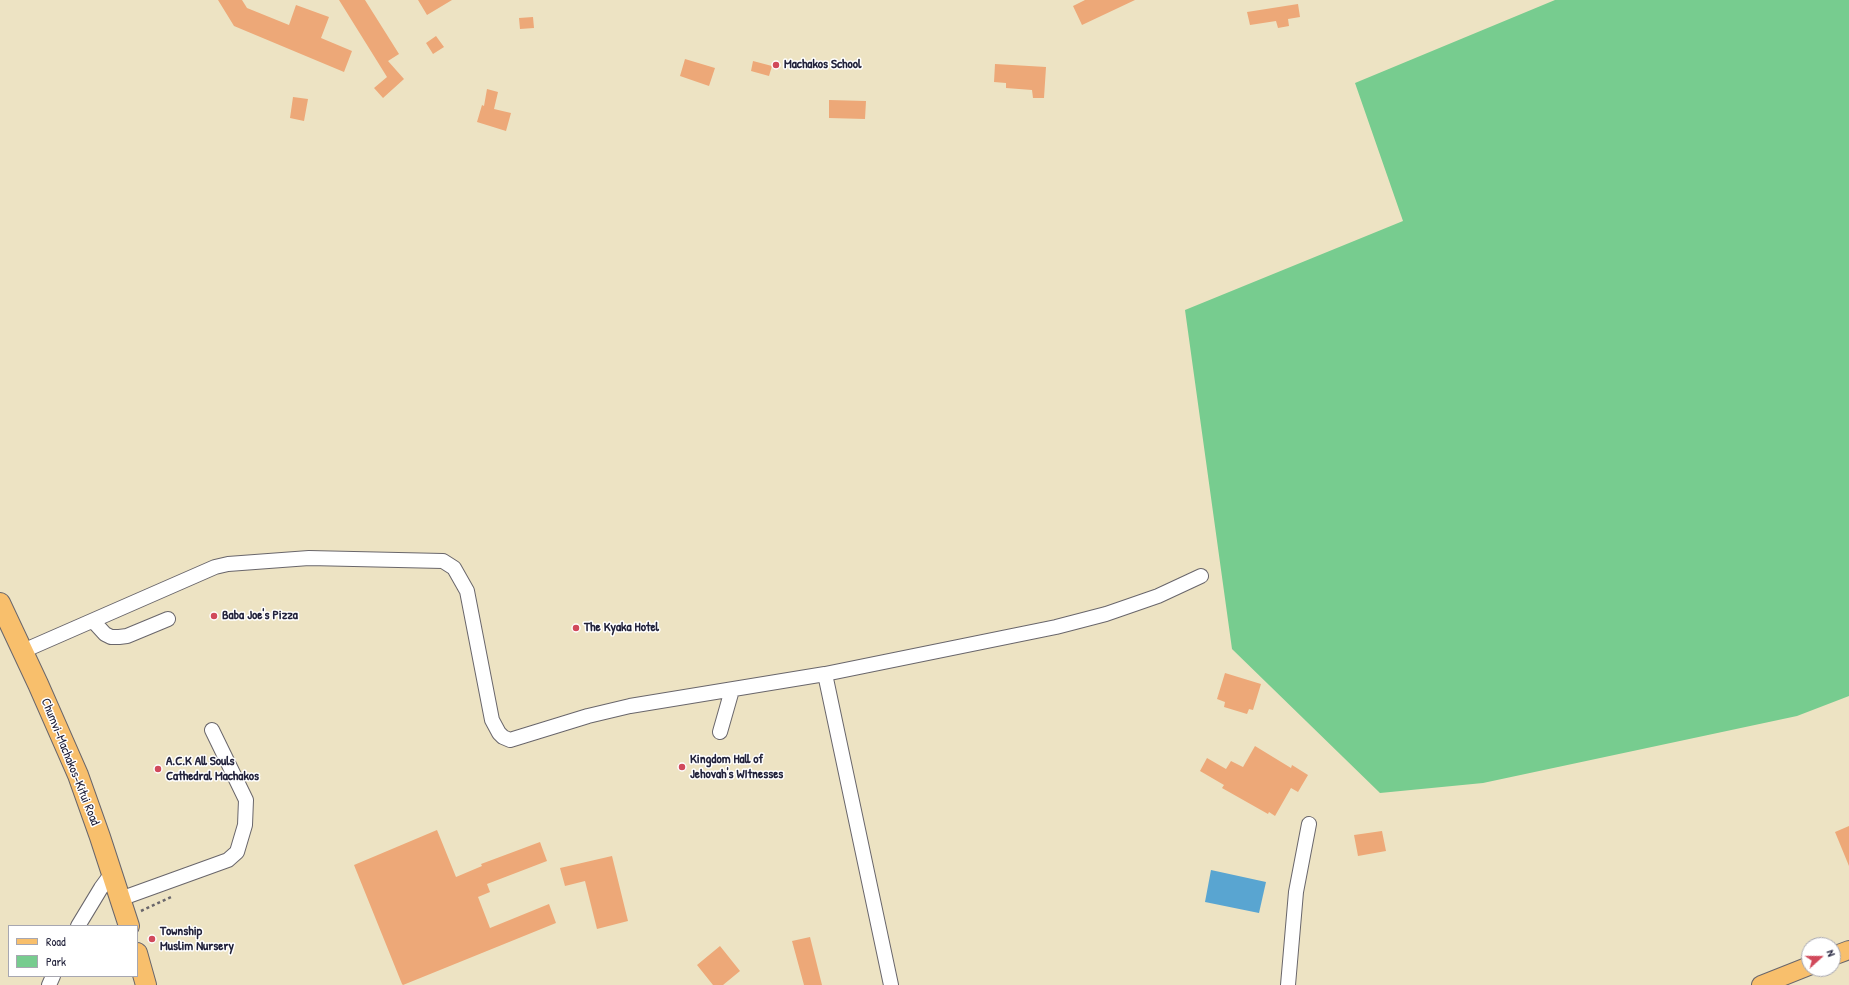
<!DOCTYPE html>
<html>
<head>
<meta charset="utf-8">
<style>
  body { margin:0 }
  #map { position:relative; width:1849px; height:985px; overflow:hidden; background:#ede3c3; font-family:"Patrick Hand",sans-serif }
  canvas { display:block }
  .legend { position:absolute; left:8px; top:925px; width:130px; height:52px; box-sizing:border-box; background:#fff; border:1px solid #a7a7b1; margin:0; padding:5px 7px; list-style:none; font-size:12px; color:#22223b }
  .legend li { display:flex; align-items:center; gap:8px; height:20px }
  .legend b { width:20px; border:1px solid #a7a7b1 }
  .north { position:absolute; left:1801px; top:937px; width:40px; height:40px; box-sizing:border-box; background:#fff; border:1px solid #a7a7b1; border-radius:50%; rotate:69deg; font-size:11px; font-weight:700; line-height:16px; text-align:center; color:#22223b }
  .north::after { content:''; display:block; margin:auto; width:14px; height:18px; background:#d1495b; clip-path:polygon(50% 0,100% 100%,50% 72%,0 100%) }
</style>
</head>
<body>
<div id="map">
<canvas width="1849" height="985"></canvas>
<ul class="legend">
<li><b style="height:5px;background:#f8bf6c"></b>Road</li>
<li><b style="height:11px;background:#77cc8f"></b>Park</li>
</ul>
<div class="north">N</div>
</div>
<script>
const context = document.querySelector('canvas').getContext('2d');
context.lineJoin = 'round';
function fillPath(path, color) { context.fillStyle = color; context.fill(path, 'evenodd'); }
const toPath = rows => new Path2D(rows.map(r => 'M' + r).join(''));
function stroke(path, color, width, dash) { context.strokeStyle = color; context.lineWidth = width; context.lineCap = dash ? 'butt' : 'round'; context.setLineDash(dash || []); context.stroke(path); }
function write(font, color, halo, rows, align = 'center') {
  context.font = font + ' "Patrick Hand",sans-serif'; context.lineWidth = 3; context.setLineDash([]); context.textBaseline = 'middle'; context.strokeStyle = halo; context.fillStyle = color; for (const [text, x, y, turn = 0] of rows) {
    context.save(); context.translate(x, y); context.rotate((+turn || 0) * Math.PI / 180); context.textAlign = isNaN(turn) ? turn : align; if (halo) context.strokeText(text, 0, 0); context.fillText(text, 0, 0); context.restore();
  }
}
fillPath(toPath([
  [1555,0,1849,0,1849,696,1797,716,1483,783,1380,793,1232,649,1185,310,1403,221,1355,83]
]), '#77cc8f');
fillPath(toPath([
  [1211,870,1266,882,1259,913,1205,902]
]), '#59a5d1');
fillPath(toPath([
  [218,0,242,0,247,8,289,25,296,5,329,17,321,38,352,51,344,72,234,26],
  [339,0,365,0,399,54,388,61,404,79,383,98,374,88,387,77],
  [418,0,452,0,427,15],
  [1085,0,1135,0,1082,25,1073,6],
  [1298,4,1300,17,1288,19,1289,26,1278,28,1276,21,1250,25,1247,12],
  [533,17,534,28,520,29,519,18],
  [436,36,444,47,433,54,426,43],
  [685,59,715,68,709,86,680,76],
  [753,61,772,66,769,76,751,71],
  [995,64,1046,67,1044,98,1033,98,1032,90,1006,88,1006,83,994,82],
  [487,89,498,92,494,109,511,113,506,131,477,122,482,105,484,106],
  [293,97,308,99,304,121,290,118],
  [829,100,866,101,865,119,829,118],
  [1225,673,1261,684,1253,710,1249,709,1247,714,1224,707,1225,702,1217,699],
  [1255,746,1291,768,1292,765,1308,775,1298,792,1291,788,1275,816,1269,812,1268,814,1222,788,1224,785,1200,771,1207,758,1226,769,1231,761,1243,767],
  [1849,826,1849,866,1835,832],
  [437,830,456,877,482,866,481,864,540,842,547,861,487,884,490,892,478,897,490,928,549,904,556,923,403,985,402,984,354,865],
  [1382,831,1386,851,1358,856,1354,835],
  [612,856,628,921,597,929,585,881,565,886,560,868],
  [810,937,822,985,804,985,792,941],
  [720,946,740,971,723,985,713,985,697,965]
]), '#eda878');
const minor = toPath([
  [94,622,105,634,111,637,119,637,127,636,168,619],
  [23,651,215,567,228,564,309,558,443,561,454,568,467,591,492,720,499,733,503,737,510,740,588,716,630,706,825,674,1056,627,1106,614,1158,596,1201,576],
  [825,674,891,985],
  [720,732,732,690],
  [120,899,228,860,237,852,245,825,246,800,212,730],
  [78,926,101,888,112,873],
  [49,985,53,976],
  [1288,985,1296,892,1309,824]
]);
const major = toPath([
  [1833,956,1849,950],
  [1761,985,1809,966]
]);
const highway = toPath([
  [0,603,38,684,78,775,100,837,129,926],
  [137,953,146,985]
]);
stroke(minor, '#69666b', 16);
stroke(major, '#69666b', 20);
stroke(highway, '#69666b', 22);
stroke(toPath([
  [141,911,171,897]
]), '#69666b', 2.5, [3, 3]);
stroke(minor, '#fff', 14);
stroke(major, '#f8bf6c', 18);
stroke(highway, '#f8bf6c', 20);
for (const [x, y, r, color] of [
  [776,65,4,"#d1495b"],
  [214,616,4,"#d1495b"],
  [576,628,4,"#d1495b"],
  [682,767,4,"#d1495b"],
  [158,769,4,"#d1495b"],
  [152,939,4,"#d1495b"]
]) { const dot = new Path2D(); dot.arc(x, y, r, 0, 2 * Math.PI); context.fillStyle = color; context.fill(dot); stroke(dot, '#fff', 1.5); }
write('bold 13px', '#22223b', '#fff', [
  ["Machakos School",784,65],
  ["Baba Joe's Pizza",222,616],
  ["The Kyaka Hotel",584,628],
  ["Kingdom Hall of",690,760],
  ["Jehovah's WItnesses",690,775],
  ["A.C.K All Souls",166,762],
  ["Cathedral Machakos",166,777],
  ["Township",160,932],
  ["Muslim Nursery",160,947]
], 'left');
write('13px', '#22223b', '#fff', [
  ["Chumvi-Machakos-Kitui Road",70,762,68]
]);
</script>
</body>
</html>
